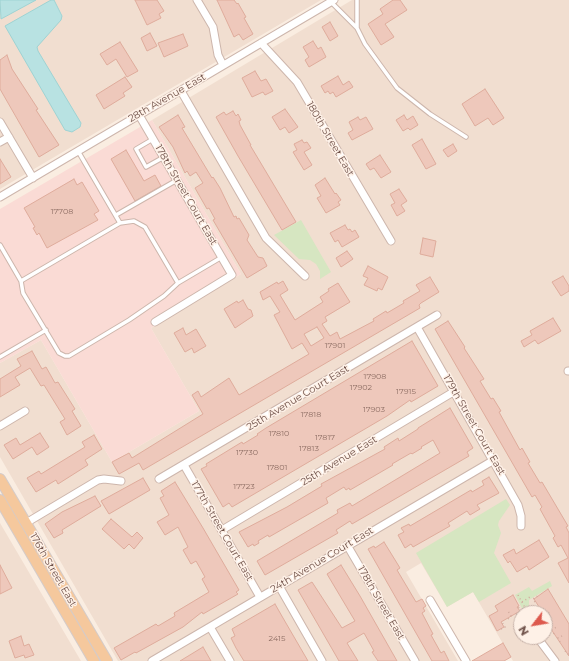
<!DOCTYPE html>
<html>
<head>
<meta charset="utf-8">
<style>
  body { margin:0 }
  #map { position:relative; width:569px; height:661px; overflow:hidden; background:#faede1; font-family:Montserrat,sans-serif }
  canvas { display:block }
  .north { position:absolute; left:513px; top:605px; width:40px; height:40px; box-sizing:border-box; background:#fef1e7; border:1px solid #c5b1a8; border-radius:50%; rotate:239deg; font-size:11px; font-weight:700; line-height:16px; text-align:center; color:#70524a }
  .north::after { content:''; display:block; margin:auto; width:14px; height:18px; background:#dd594d; clip-path:polygon(50% 0,100% 100%,50% 72%,0 100%) }
</style>
</head>
<body>
<div id="map">
<canvas width="569" height="661"></canvas>
<div class="north">N</div>
</div>
<script>
const context = document.querySelector('canvas').getContext('2d');
context.lineJoin = 'round';
function fillPath(path, color) { context.fillStyle = color; context.fill(path, 'evenodd'); }
const toPath = rows => new Path2D(rows.map(r => 'M' + r).join(''));
function stroke(path, color, width, dash) { context.strokeStyle = color; context.lineWidth = width; context.lineCap = dash ? 'butt' : 'round'; context.setLineDash(dash || []); context.stroke(path); }
function write(font, color, halo, rows, align = 'center') {
  context.font = font + ' Montserrat,sans-serif'; context.lineWidth = 3; context.setLineDash([]); context.textBaseline = 'middle'; context.strokeStyle = halo; context.fillStyle = color; for (const [text, x, y, turn = 0] of rows) {
    context.save(); context.translate(x, y); context.rotate((+turn || 0) * Math.PI / 180); context.textAlign = isNaN(turn) ? turn : align; if (halo) context.strokeText(text, 0, 0); context.fillText(text, 0, 0); context.restore();
  }
}
fillPath(toPath([
  [0,0,321,0,0,189],
  [352,0,569,0,569,661,513,661,473,592,447,607,421,563,406,572,458,661,118,661,0,457,0,363,41,340,112,462,199,411,151,328,241,274,152,120],
  [521,613,545,613,545,637,521,637],
  [0,523,81,661,0,661]
]), '#f1ded0');
fillPath(toPath([
  [152,120,241,274,151,328,199,411,112,462,41,340,0,363,0,209]
]), '#fadbd5');
fillPath(toPath([
  [301,220,331,272,320,279,320,271,316,264,310,260,299,259,274,235],
  [506,499,510,505,499,521,498,525,501,533,494,553,511,583,479,602,473,592,447,607,416,553],
  [550,581,552,586,529,600,529,607,523,610,515,595,529,587,532,591]
]), '#d6e6c1');
const water = toPath([
  [0,0,36,0,1,19,0,0],
  [51,0,54,0,62,16,61,20,37,47,38,51,81,123,80,127,72,132,65,130,5,26,51,0]
]);
fillPath(water, '#b8e2e2');
stroke(water, '#9ed3d3', 1);
const building = toPath([
  [135,0,157,0,164,11,159,14,161,18,147,25,135,0],
  [217,0,234,0,237,4,238,3,246,17,244,18,253,34,243,40,239,34,234,37,217,0],
  [393,0,400,0,407,10,385,24,394,37,381,45,368,24,383,14,380,9,393,0],
  [330,22,338,36,330,41,322,27,330,22],
  [150,33,157,46,147,51,141,38,150,33],
  [183,34,188,46,164,57,158,43,183,34],
  [313,41,318,49,321,47,326,57,309,67,305,60,309,57,303,47,313,41],
  [120,42,138,71,127,77,116,59,107,65,100,54,120,42],
  [7,55,12,69,38,109,36,110,59,145,39,157,0,89,0,60,7,55],
  [255,71,261,81,266,79,273,91,265,95,263,92,252,97,242,78,255,71],
  [338,76,343,85,349,81,353,87,336,97,333,92,330,94,328,91,325,93,321,86,338,76],
  [125,77,132,87,123,93,125,96,104,109,96,95,125,77],
  [485,89,504,118,493,125,488,118,475,126,462,104,485,89],
  [285,109,298,127,289,133,285,127,280,130,272,117,285,109],
  [233,111,236,116,238,114,241,120,239,121,240,125,251,145,250,145,296,222,282,230,238,156,216,117,224,112,226,115,233,111],
  [178,115,185,127,182,128,212,178,213,177,220,188,234,217,236,216,237,219,239,218,249,235,247,240,258,257,263,258,267,266,247,278,213,220,215,219,209,208,207,209,195,188,203,183,196,172,190,176,187,171,185,173,173,147,159,127,178,115],
  [404,115,407,120,413,116,418,125,410,130,408,128,403,131,396,120,404,115],
  [358,117,360,120,366,117,373,129,352,140,348,133,353,130,349,122,358,117],
  [422,139,436,164,426,169,412,145,422,139],
  [302,140,304,143,307,142,311,148,304,152,312,165,304,170,293,152,297,150,294,144,302,140],
  [453,144,457,151,448,157,443,150,453,144],
  [126,150,144,181,155,175,161,186,135,201,111,159,126,150],
  [380,155,391,172,381,178,374,168,370,170,366,164,380,155],
  [0,159,11,177,0,184,0,159],
  [325,178,335,194,336,193,341,200,338,202,340,205,326,213,317,198,321,196,315,185,325,178],
  [74,179,77,185,82,182,99,211,94,214,98,220,47,248,39,233,37,235,33,228,35,227,24,208,74,179],
  [399,189,407,201,401,205,405,211,397,216,391,205,395,203,390,194,399,189],
  [345,225,348,230,350,229,352,232,355,230,359,237,342,247,338,240,335,242,330,233,345,225],
  [423,238,436,241,433,257,420,254,423,238],
  [347,251,353,259,341,267,336,258,347,251],
  [368,266,388,277,382,290,378,288,377,291,364,285,368,278,363,276,368,266],
  [563,276,569,286,569,291,561,296,552,282,563,276],
  [430,277,439,292,421,303,419,305,420,308,143,470,139,463,119,474,112,462,129,453,132,458,203,414,192,395,198,391,201,397,229,378,239,395,309,354,302,343,292,349,274,315,280,312,270,296,263,300,260,292,277,282,278,284,283,281,288,290,280,295,295,320,323,302,320,297,329,291,328,289,338,283,350,302,325,317,327,321,322,324,330,336,337,332,340,339,374,321,373,319,386,311,387,313,404,303,403,301,420,291,416,285,430,277],
  [317,327,324,338,311,346,304,334,317,327],
  [243,300,248,309,251,310,253,316,235,328,224,309,237,301,238,303,243,300],
  [553,318,561,331,538,344,535,340,524,347,521,341,532,335,530,331,553,318],
  [448,321,465,347,464,348,484,379,480,381,491,399,493,398,501,411,499,412,520,450,522,448,530,462,528,463,540,483,542,482,568,526,566,527,569,533,569,583,558,563,568,558,561,545,558,547,553,538,555,536,540,509,542,507,535,495,532,497,435,329,448,321],
  [183,328,186,335,196,329,206,346,194,353,192,348,185,352,174,333,183,328],
  [412,341,438,386,411,402,410,400,387,416,232,507,229,503,223,507,201,469,207,466,206,464,242,442,243,444,258,435,257,434,266,428,412,341],
  [32,351,42,369,46,367,55,383,58,382,75,409,72,411,81,426,67,435,60,422,65,419,44,385,41,386,30,368,15,377,20,385,0,397,0,379,21,366,17,359,32,351],
  [450,408,473,448,467,452,469,456,352,524,350,521,336,530,338,533,265,575,257,561,338,513,337,510,350,503,352,506,440,453,433,440,421,447,422,448,412,454,411,453,392,464,393,465,350,490,349,488,346,490,344,487,326,498,328,503,269,537,268,535,258,541,259,543,254,546,253,544,248,547,239,532,287,507,322,486,321,484,385,449,384,447,398,438,399,441,418,429,418,428,450,408],
  [40,433,49,447,37,455,32,447,13,459,4,445,16,438,20,445,40,433],
  [94,435,102,449,85,460,88,465,58,484,56,480,36,492,27,478,39,471,41,474,85,447,82,442,94,435],
  [489,477,499,493,477,505,480,509,470,515,467,511,448,523,450,526,413,547,411,544,405,548,398,535,404,532,401,528,409,524,410,526,471,490,472,492,484,485,482,481,489,477],
  [143,478,150,490,109,514,101,501,143,478],
  [175,482,203,528,239,590,236,592,238,594,203,614,202,612,183,627,136,653,135,652,121,660,114,648,156,624,158,626,175,616,174,613,209,592,202,579,205,577,196,561,191,564,183,550,188,547,178,527,165,535,157,522,169,515,160,498,164,496,161,491,175,482],
  [95,496,101,506,62,530,63,533,54,538,45,524,62,512,95,496],
  [111,519,132,537,137,532,143,538,134,549,129,544,124,549,102,529,111,519],
  [539,540,549,557,529,570,527,566,517,572,510,561,508,563,503,555,514,549,516,554,539,540],
  [384,542,400,568,397,570,416,602,422,599,426,606,423,608,425,611,422,613,433,634,431,635,441,653,444,651,449,661,432,661,368,549,374,546,375,548,384,542],
  [0,565,12,588,0,594,0,565],
  [341,565,360,596,397,661,378,661,372,652,374,651,364,633,347,643,358,661,339,661,335,654,298,590,312,582,342,628,355,621,327,574,341,565],
  [548,589,569,624,569,656,545,620,545,613,543,613,534,599,548,589],
  [513,595,519,606,517,607,520,611,501,622,504,627,497,631,489,616,498,611,495,606,513,595],
  [275,604,283,618,308,661,244,661,236,648,231,638,235,636,232,629,275,604],
  [21,636,24,646,29,644,34,655,25,658,24,655,15,658,9,641,21,636],
  [503,643,511,657,504,661,472,661,503,643],
  [203,647,211,661,180,661,203,647]
]);
fillPath(building, '#eec8bb');
stroke(building, '#dfac9c', 1);
const service = toPath([
  [331,2,357,28,365,44,397,88,430,114,466,137],
  [357,28,357,0],
  [153,139,136,149,146,167,164,157],
  [116,215,177,180],
  [120,223,134,221,145,227,178,283],
  [0,245,21,281,23,293,59,353,65,356,69,356,129,320,164,296,178,283,222,257],
  [21,281,120,223,78,151],
  [0,357,46,330]
]);
const minor = toPath([
  [197,0,213,27,218,55,223,65],
  [261,43,297,82,391,241],
  [181,91,266,238,305,276],
  [139,115,232,275,155,322],
  [0,122,33,178],
  [0,142,9,137],
  [0,197,334,0],
  [417,327,518,505,521,516,521,526],
  [568,371,569,371],
  [0,426,25,411],
  [184,465,260,597],
  [159,479,437,315],
  [26,523,98,480,104,479,121,481],
  [222,530,455,391],
  [347,545,415,661],
  [279,586,322,661],
  [430,600,466,661],
  [210,627,230,661],
  [534,637,540,641,555,661],
  [152,661,494,460]
]);
const primary = toPath([
  [0,479,107,661],
  [0,500,94,661]
]);
stroke(service, '#cdb6ac', 5.5);
stroke(minor, '#cdb6ac', 9);
stroke(primary, '#d4cbc9', 12);
stroke(toPath([
  [518,595,528,613],
  [522,602,530,597],
  [535,602,533,599,539,595],
  [541,611,542,613],
  [516,614,520,611,518,606],
  [545,615,550,612],
  [508,619,511,616,508,611],
  [547,624,545,621,550,618],
  [501,629,505,627,501,621],
  [554,634,552,630,558,626],
  [560,642,558,638,564,635],
  [565,651,569,655]
]), '#d2ab9e', 1.5, [1, 3]);
stroke(service, '#fff', 3.5);
stroke(minor, '#fff', 7);
stroke(primary, '#f5c89d', 10);
write('8px', '#907066', null, [
  ["17708",62,212],
  ["17901",335,346],
  ["17908",375,377],
  ["17902",361,388],
  ["17915",406,392],
  ["17903",374,410],
  ["17818",311,415],
  ["17810",279,434],
  ["17817",325,438],
  ["17813",309,449],
  ["17730",247,453],
  ["17801",277,468],
  ["17723",244,487],
  ["2415",277,639]
]);
write('10px', '#70524a', '#fef1e7', [
  ["28th Avenue East",167,98,-30],
  ["180th Street East",330,139,60],
  ["178th Street Court East",186,195,60],
  ["25th Avenue Court East",298,398,-31],
  ["179th Street Court East",474,425,60],
  ["25th Avenue East",339,461,-31],
  ["177th Street Court East",222,531,60],
  ["24th Avenue Court East",322,560,-31],
  ["176th Street East",53,570,60],
  ["178th Street East",381,603,60]
]);
</script>
</body>
</html>
